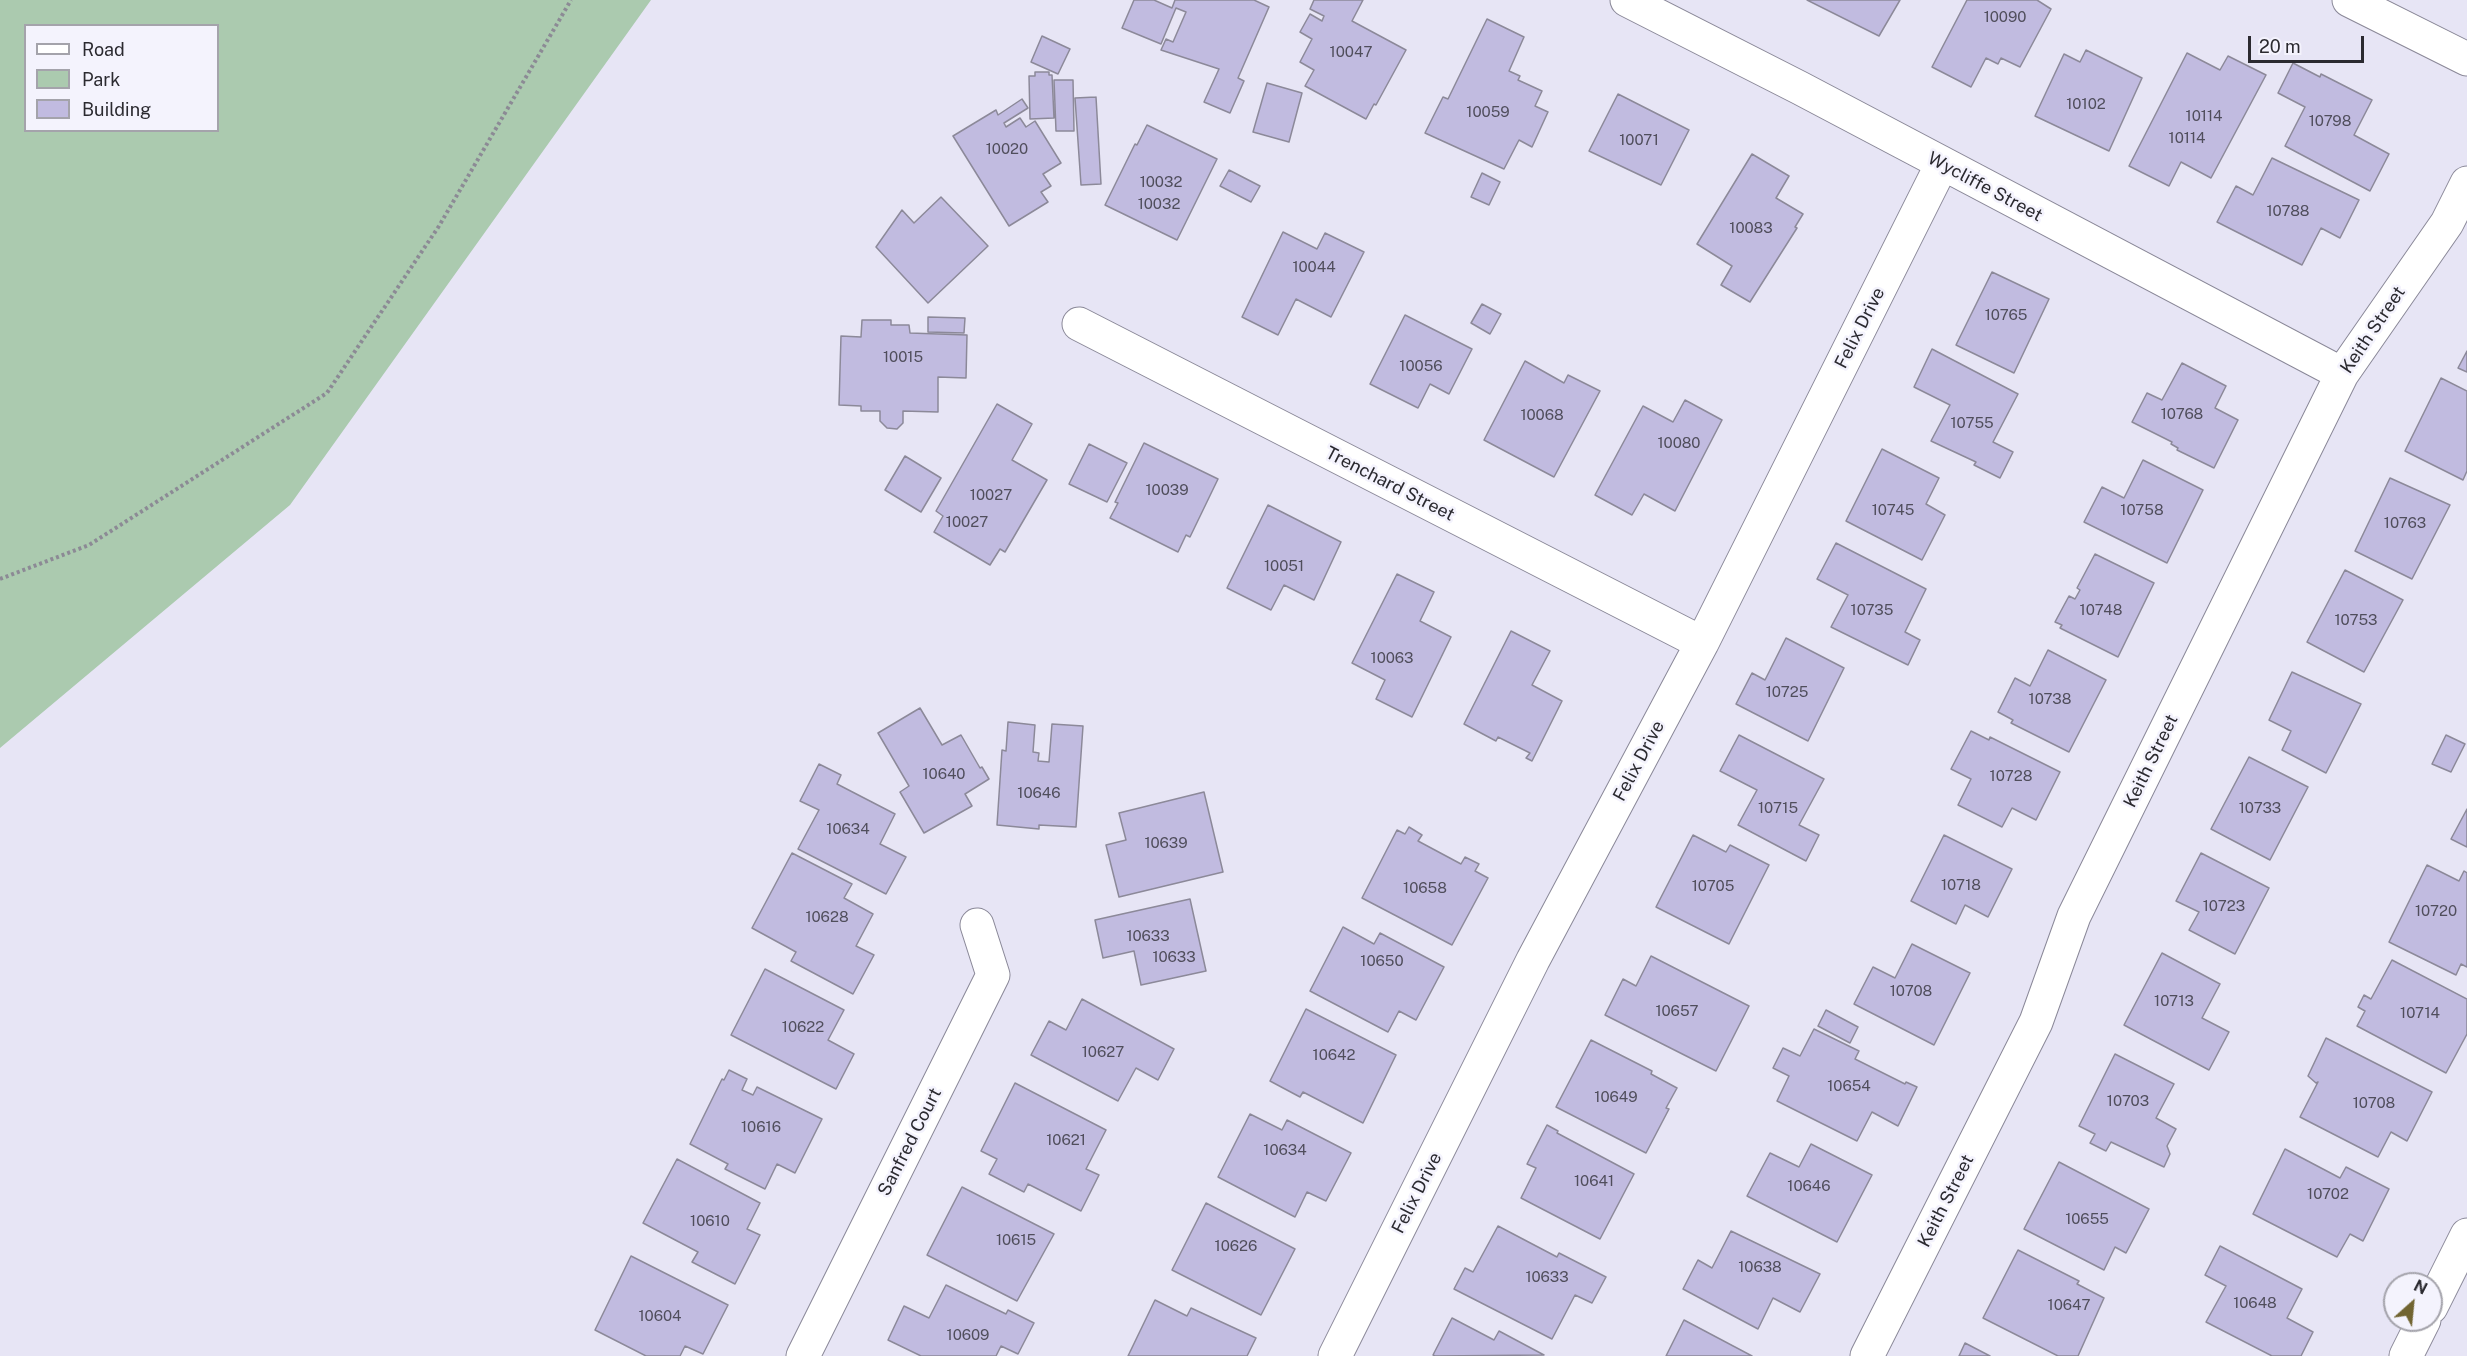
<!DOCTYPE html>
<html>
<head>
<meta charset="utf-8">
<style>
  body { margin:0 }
  #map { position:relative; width:2467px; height:1356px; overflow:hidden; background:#e7e5f5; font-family:"Public Sans",sans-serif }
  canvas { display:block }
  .legend { position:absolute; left:24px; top:24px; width:195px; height:108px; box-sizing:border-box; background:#f4f3fd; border:2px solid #a4a3ab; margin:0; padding:8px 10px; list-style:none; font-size:18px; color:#2b2a30 }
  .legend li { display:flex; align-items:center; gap:12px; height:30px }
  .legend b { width:30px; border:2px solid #a4a3ab }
  .north { position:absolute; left:2383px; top:1272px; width:60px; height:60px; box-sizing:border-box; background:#f4f3fd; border:2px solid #a4a3ab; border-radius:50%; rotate:27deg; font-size:16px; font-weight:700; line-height:24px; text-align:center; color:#2b2a30 }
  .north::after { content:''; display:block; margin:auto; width:21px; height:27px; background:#716431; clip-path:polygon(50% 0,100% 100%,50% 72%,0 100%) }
  .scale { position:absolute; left:2248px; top:36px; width:116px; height:27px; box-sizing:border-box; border:3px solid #2b2a30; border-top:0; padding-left:8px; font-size:18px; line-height:21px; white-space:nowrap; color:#2b2a30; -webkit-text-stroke:4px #f4f3fd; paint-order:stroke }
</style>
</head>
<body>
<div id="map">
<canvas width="2467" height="1356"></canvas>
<ul class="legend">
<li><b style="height:8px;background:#fff"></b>Road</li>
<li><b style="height:16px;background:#abcaaf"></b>Park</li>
<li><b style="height:16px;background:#c1bbe0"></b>Building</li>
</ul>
<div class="north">N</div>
<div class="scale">20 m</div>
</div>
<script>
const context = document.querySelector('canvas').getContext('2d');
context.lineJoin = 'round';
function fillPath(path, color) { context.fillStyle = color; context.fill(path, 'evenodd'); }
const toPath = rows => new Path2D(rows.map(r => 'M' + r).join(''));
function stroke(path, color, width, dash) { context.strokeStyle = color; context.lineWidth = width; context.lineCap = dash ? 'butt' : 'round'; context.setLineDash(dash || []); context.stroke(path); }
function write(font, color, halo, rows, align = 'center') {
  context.font = font + ' "Public Sans",sans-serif'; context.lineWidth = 5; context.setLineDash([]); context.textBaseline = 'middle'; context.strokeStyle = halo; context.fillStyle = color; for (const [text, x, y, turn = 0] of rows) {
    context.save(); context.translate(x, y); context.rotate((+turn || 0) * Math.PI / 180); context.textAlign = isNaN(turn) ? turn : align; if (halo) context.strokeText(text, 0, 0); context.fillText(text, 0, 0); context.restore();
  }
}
fillPath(toPath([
  [0,0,651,0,290,505,0,748],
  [26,26,218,26,218,130,26,130]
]), '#abcaaf');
const building = toPath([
  [1134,0,1154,0,1172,8,1175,0,1254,0,1269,7,1238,78,1244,81,1230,113,1204,102,1219,69,1161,50,1166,39,1173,42,1186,12,1176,8,1161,44,1122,28,1134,0],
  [1314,0,1363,0,1352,21,1406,50,1376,105,1374,104,1366,119,1305,86,1314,70,1300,62,1312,39,1300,32,1310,14,1322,21,1324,16,1310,9,1314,0],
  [1807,0,1900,0,1879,36,1807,0],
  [1967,0,2037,0,2051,9,2020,67,2001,58,1998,64,1986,58,1971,87,1932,67,1967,0],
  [1487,19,1524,37,1509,71,1520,76,1518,80,1542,91,1535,106,1548,112,1532,147,1519,140,1504,169,1425,133,1443,97,1448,99,1487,19],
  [1042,36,1070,49,1058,74,1031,62,1042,36],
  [2086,50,2142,78,2109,151,2035,116,2064,54,2080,62,2086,50],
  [2187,53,2220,70,2228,56,2266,75,2211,178,2181,162,2169,186,2129,166,2187,53],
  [2293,63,2320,77,2321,74,2372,100,2354,135,2389,154,2370,191,2285,146,2305,107,2278,93,2293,63],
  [1035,72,1049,72,1049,75,1052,75,1054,118,1030,119,1029,76,1035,76,1035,72],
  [1054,80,1073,80,1074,131,1056,131,1054,80],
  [1267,83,1302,93,1289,142,1253,132,1267,83],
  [1618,94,1689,130,1661,185,1589,151,1618,94],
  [1096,97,1101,184,1081,185,1075,98,1096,97],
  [1022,99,1028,108,1004,123,1006,127,1020,118,1026,127,1035,121,1061,163,1043,174,1051,186,1041,192,1048,202,1009,226,953,136,996,110,998,115,1022,99],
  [1147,125,1217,159,1177,240,1105,205,1135,144,1137,145,1147,125],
  [1752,154,1789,176,1776,198,1803,214,1795,227,1797,228,1750,302,1721,285,1732,266,1697,244,1752,154],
  [2272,158,2359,200,2340,238,2321,228,2302,265,2217,222,2236,186,2253,195,2272,158],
  [1229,170,1260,186,1251,202,1220,186,1229,170],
  [1482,173,1500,182,1489,205,1471,197,1482,173],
  [941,197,988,246,928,303,876,247,902,210,914,223,941,197],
  [1283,232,1317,249,1325,233,1364,252,1331,317,1296,299,1278,335,1242,317,1283,232],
  [1992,272,2049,299,2014,373,1956,345,1992,272],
  [1482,304,1501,314,1490,334,1471,323,1482,304],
  [1405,315,1472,349,1449,394,1430,384,1418,408,1370,384,1405,315],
  [928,317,965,318,964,333,928,332,928,317],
  [862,320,891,320,891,325,909,325,910,333,967,335,966,378,938,377,938,412,903,411,903,423,897,429,887,428,880,421,880,411,861,411,861,406,839,405,841,336,861,337,862,320],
  [1932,349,2018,394,1993,442,2013,452,2000,478,1974,465,1976,462,1931,441,1950,405,1914,387,1932,349],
  [2467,351,2467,372,2458,368,2467,351],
  [1525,361,1564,383,1568,375,1600,391,1554,477,1484,440,1525,361],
  [2182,363,2226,386,2215,408,2238,420,2214,468,2177,450,2178,448,2171,444,2172,442,2132,422,2147,393,2162,400,2182,363],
  [2441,378,2467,391,2467,471,2463,480,2405,451,2441,378],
  [1685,400,1722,420,1675,511,1644,494,1632,515,1595,495,1643,406,1673,422,1685,400],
  [997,404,1032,424,1012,460,1047,480,1005,552,1000,549,990,565,934,532,943,516,936,511,997,404],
  [1144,443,1218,479,1190,537,1186,535,1178,552,1110,518,1118,503,1115,502,1144,443],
  [1089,444,1127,463,1107,502,1069,484,1089,444],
  [1882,449,1939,478,1926,504,1945,515,1922,560,1846,521,1882,449],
  [905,456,941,478,921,512,885,490,905,456],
  [2143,460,2203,490,2167,563,2084,522,2102,487,2124,498,2143,460],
  [2390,478,2450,505,2412,579,2355,551,2390,478],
  [1268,505,1341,542,1314,600,1284,585,1271,610,1227,588,1268,505],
  [1836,543,1926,589,1905,632,1920,640,1908,665,1831,627,1848,595,1817,579,1836,543],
  [2095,554,2154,583,2118,657,2060,628,2062,625,2055,622,2069,596,2075,599,2080,590,2077,588,2095,554],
  [2345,570,2403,600,2364,672,2307,642,2345,570],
  [1397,574,1434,592,1420,621,1451,637,1412,717,1376,699,1385,680,1352,663,1397,574],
  [1511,631,1550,651,1532,685,1562,701,1532,761,1526,758,1530,753,1498,737,1496,741,1464,724,1511,631],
  [1786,638,1844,668,1808,741,1736,704,1752,673,1765,680,1786,638],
  [2048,650,2106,680,2069,752,2011,723,2013,720,1998,712,2015,678,2030,686,2048,650],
  [2292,672,2361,704,2326,773,2282,750,2291,731,2269,720,2292,672],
  [920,708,942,745,961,735,980,768,982,767,989,779,965,794,972,806,924,833,900,792,909,786,878,733,920,708],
  [1008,722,1035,725,1033,752,1039,753,1038,761,1049,762,1052,724,1083,726,1076,827,1039,825,1039,829,997,825,1002,750,1006,751,1008,722],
  [1971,731,1989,740,1990,737,2060,772,2036,820,2012,808,2002,827,1958,805,1971,779,1951,769,1971,731],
  [1739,735,1824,779,1799,825,1819,835,1806,861,1738,825,1757,790,1720,771,1739,735],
  [2446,735,2465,744,2451,772,2432,764,2446,735],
  [2249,757,2308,787,2270,860,2211,829,2249,757],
  [819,764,841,775,837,784,895,814,880,844,906,857,886,894,798,849,819,810,800,801,819,764],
  [1204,792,1223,872,1119,897,1106,845,1126,840,1119,813,1204,792],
  [2467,809,2467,847,2451,839,2467,809],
  [1409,827,1422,835,1418,841,1461,864,1465,857,1479,864,1475,871,1488,878,1452,945,1362,898,1397,830,1405,834,1409,827],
  [1693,835,1726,852,1730,845,1769,865,1729,944,1656,907,1693,835],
  [1944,835,2012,869,1988,917,1965,905,1956,924,1911,901,1944,835],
  [792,853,852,884,844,898,873,914,856,946,874,955,853,994,791,961,796,952,752,928,792,853],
  [2201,853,2269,888,2235,954,2189,930,2199,912,2176,901,2201,853],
  [2427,865,2459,881,2464,871,2467,873,2467,967,2461,964,2456,975,2389,942,2427,865],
  [1190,899,1206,971,1141,985,1134,951,1103,958,1095,920,1190,899],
  [1343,927,1374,944,1380,933,1444,967,1416,1020,1399,1011,1388,1032,1310,991,1343,927],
  [1912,944,1970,973,1934,1045,1854,1004,1873,967,1895,978,1912,944],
  [2162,953,2220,984,2202,1018,2229,1032,2209,1070,2124,1025,2162,953],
  [1651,956,1749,1006,1716,1071,1605,1015,1623,979,1636,986,1651,956],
  [2392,960,2467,999,2467,1034,2446,1073,2357,1026,2365,1011,2358,1007,2364,995,2371,999,2392,960],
  [765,969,844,1010,828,1040,854,1054,836,1089,731,1035,765,969],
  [1082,999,1174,1049,1158,1080,1136,1068,1118,1101,1031,1055,1049,1021,1066,1030,1082,999],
  [1306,1009,1396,1055,1363,1123,1303,1092,1300,1097,1270,1081,1306,1009],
  [1826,1010,1858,1027,1850,1043,1818,1026,1826,1010],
  [1814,1029,1859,1051,1855,1059,1905,1084,1906,1082,1917,1087,1898,1126,1872,1112,1857,1141,1777,1101,1789,1076,1773,1068,1783,1048,1800,1056,1814,1029],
  [2326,1038,2432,1092,2407,1141,2391,1132,2378,1157,2300,1117,2318,1082,2316,1083,2308,1076,2326,1038],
  [1591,1040,1652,1071,1651,1074,1677,1088,1666,1108,1669,1109,1646,1153,1556,1107,1591,1040],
  [2115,1054,2174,1084,2156,1118,2176,1129,2167,1146,2170,1154,2164,1167,2111,1142,2106,1151,2090,1143,2095,1134,2079,1126,2115,1054],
  [729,1070,747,1079,742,1090,753,1095,757,1087,822,1119,795,1173,777,1164,765,1189,725,1169,728,1164,690,1144,722,1079,724,1080,729,1070],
  [1015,1083,1106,1130,1086,1169,1099,1175,1081,1211,1028,1184,1024,1192,989,1174,997,1159,981,1151,1015,1083],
  [1250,1114,1282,1130,1287,1120,1351,1153,1326,1201,1307,1192,1295,1217,1218,1177,1250,1114],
  [1547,1125,1558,1131,1557,1133,1634,1174,1600,1239,1521,1198,1536,1168,1527,1164,1547,1125],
  [1811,1144,1872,1175,1837,1242,1747,1196,1770,1153,1799,1167,1811,1144],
  [2285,1149,2340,1178,2346,1167,2389,1189,2363,1241,2350,1234,2337,1257,2253,1214,2285,1149],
  [677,1159,760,1203,747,1229,760,1235,735,1284,692,1262,698,1252,643,1223,677,1159],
  [2059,1162,2149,1209,2126,1253,2115,1247,2104,1270,2024,1229,2059,1162],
  [962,1187,1054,1234,1017,1301,927,1255,962,1187],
  [1206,1203,1295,1249,1261,1315,1172,1270,1206,1203],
  [1498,1226,1557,1257,1559,1253,1606,1277,1592,1303,1575,1295,1552,1339,1454,1289,1465,1268,1473,1272,1498,1226],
  [1731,1231,1820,1274,1800,1312,1773,1298,1758,1329,1683,1289,1698,1260,1712,1268,1731,1231],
  [2220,1246,2302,1289,2287,1318,2313,1332,2301,1356,2272,1356,2206,1322,2226,1286,2205,1275,2220,1246],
  [2018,1250,2079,1281,2077,1284,2104,1298,2078,1356,2058,1356,1983,1318,2018,1250],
  [631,1256,728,1305,703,1354,685,1346,680,1356,646,1356,595,1330,631,1256],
  [946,1285,1006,1314,1008,1310,1034,1323,1018,1354,1001,1346,996,1356,921,1356,888,1340,904,1306,929,1318,946,1285],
  [1155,1300,1187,1316,1191,1308,1256,1338,1247,1356,1128,1356,1155,1300],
  [1452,1318,1494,1340,1499,1331,1544,1355,1435,1356,1433,1355,1452,1318],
  [1684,1320,1752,1356,1666,1356,1684,1320],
  [1965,1343,1990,1356,1959,1356,1965,1343]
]);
fillPath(building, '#c1bbe0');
stroke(building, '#8c8999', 1.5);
const minor = toPath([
  [1627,0,1800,88,2342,374],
  [2349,0,2467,59],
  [1079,324,1702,643],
  [2431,1307,2467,1235],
  [803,1356,993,975,977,925],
  [1335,1356,1533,960,1702,643,1942,164],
  [1867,1356,2036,1022,2074,916,2342,374,2447,223,2467,183],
  [2406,1356,2424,1320]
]);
stroke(minor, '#8a8898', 35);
stroke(toPath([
  [0,579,89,545,327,393,439,226,571,0]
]), '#8c8a95', 4, [3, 3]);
stroke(minor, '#fff', 33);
write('15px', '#504e5c', null, [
  ["10090",2005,17],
  ["10047",1351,52],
  ["10102",2086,104],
  ["10059",1488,112],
  ["10114",2204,116],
  ["10798",2330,121],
  ["10114",2187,138],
  ["10071",1639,140],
  ["10020",1007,149],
  ["10032",1161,182],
  ["10032",1159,204],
  ["10788",2288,211],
  ["10083",1751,228],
  ["10044",1314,267],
  ["10765",2006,315],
  ["10015",903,357],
  ["10056",1421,366],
  ["10768",2182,414],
  ["10068",1542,415],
  ["10755",1972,423],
  ["10080",1679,443],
  ["10039",1167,490],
  ["10027",991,495],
  ["10745",1893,510],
  ["10758",2142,510],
  ["10027",967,522],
  ["10763",2405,523],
  ["10051",1284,566],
  ["10735",1872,610],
  ["10748",2101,610],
  ["10753",2356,620],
  ["10063",1392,658],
  ["10725",1787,692],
  ["10738",2050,699],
  ["10640",944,774],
  ["10728",2011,776],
  ["10646",1039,793],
  ["10715",1778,808],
  ["10733",2260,808],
  ["10634",848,829],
  ["10639",1166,843],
  ["10718",1961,885],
  ["10705",1713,886],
  ["10658",1425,888],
  ["10723",2224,906],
  ["10720",2436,911],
  ["10628",827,917],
  ["10633",1148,936],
  ["10633",1174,957],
  ["10650",1382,961],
  ["10708",1911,991],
  ["10713",2174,1001],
  ["10657",1677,1011],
  ["10714",2420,1013],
  ["10622",803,1027],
  ["10627",1103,1052],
  ["10642",1334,1055],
  ["10654",1849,1086],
  ["10649",1616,1097],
  ["10703",2128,1101],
  ["10708",2374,1103],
  ["10616",761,1127],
  ["10621",1066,1140],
  ["10634",1285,1150],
  ["10641",1594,1181],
  ["10646",1809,1186],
  ["10702",2328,1194],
  ["10655",2087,1219],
  ["10610",710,1221],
  ["10615",1016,1240],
  ["10626",1236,1246],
  ["10638",1760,1267],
  ["10633",1547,1277],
  ["10648",2255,1303],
  ["10647",2069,1305],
  ["10604",660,1316],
  ["10609",968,1335]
]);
write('18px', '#2b2a30', '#f4f3fd', [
  ["Wycliffe Street",1985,187,28],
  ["Felix Drive",1860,328,-63],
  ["Keith Street",2373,330,-56],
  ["Trenchard Street",1390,484,27],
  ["Felix Drive",1639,761,-62],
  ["Keith Street",2151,761,-64],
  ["Sanfred Court",910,1142,-63],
  ["Felix Drive",1417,1193,-63],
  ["Keith Street",1946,1201,-63]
]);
</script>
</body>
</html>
